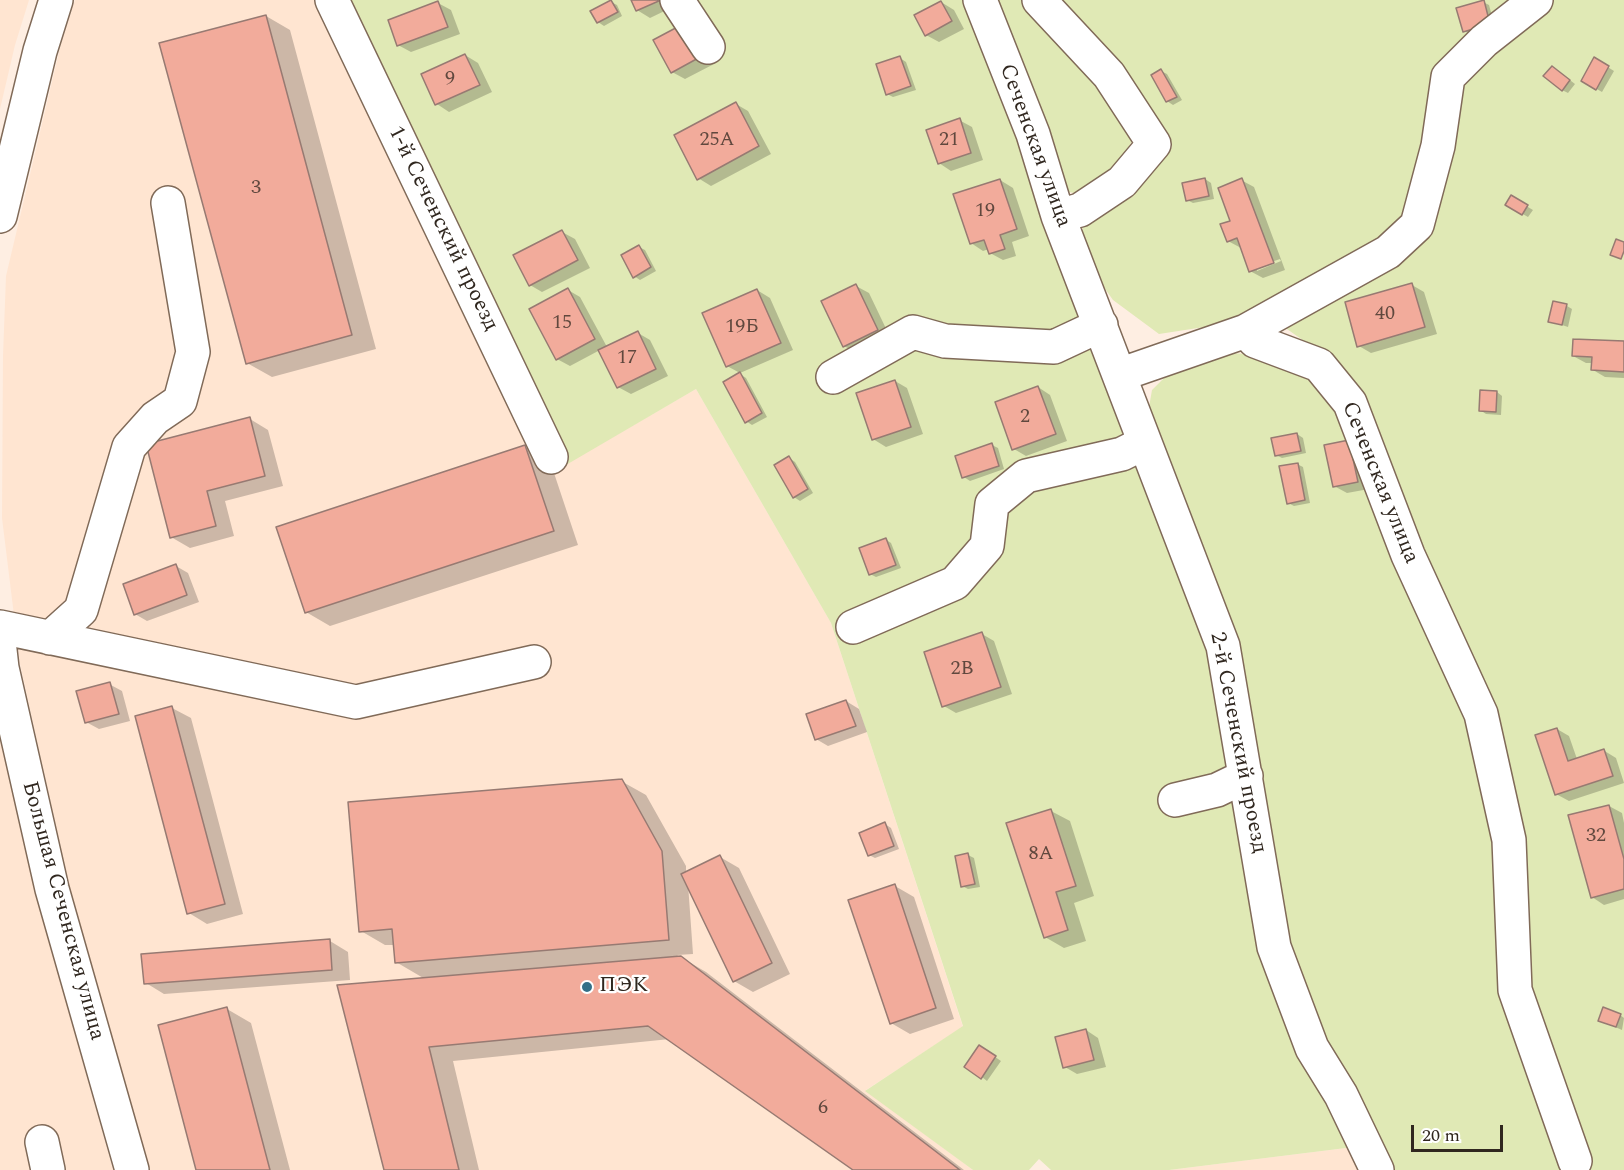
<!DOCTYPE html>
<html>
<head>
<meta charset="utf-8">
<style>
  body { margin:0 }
  #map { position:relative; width:1624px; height:1170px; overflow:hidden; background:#feeee2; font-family:Spectral,serif }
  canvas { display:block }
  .scale { position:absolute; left:1411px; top:1125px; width:92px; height:27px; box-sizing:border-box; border:3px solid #30271f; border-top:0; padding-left:8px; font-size:18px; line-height:21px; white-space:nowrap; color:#30271f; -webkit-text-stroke:4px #fff; paint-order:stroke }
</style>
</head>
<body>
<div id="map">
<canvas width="1624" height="1170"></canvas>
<div class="scale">20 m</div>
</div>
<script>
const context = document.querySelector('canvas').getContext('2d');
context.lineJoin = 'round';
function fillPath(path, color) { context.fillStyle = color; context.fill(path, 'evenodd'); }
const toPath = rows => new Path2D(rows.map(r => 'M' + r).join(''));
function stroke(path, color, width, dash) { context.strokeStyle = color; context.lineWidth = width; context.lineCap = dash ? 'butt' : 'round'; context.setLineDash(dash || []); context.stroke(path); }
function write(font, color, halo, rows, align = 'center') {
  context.font = font + ' Spectral,serif'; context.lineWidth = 4.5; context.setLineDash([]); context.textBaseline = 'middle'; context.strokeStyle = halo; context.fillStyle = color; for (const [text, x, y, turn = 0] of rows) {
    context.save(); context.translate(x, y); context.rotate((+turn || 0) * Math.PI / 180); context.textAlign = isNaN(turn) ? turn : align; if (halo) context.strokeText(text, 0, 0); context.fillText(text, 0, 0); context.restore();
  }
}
fillPath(toPath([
  [0,0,29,0,15,45,0,109],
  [75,0,324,0,550,473,696,389,831,623,963,1027,866,1090,973,1170,150,1170,69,885,20,664,2,518,3,356,6,276,60,48],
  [0,730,35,891,113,1170,0,1170],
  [1354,1147,1365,1170,1169,1170]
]), '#ffe5d1');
fillPath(toPath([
  [348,0,969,0,1022,139,1104,383,1211,648,1259,950,1279,1010,1300,1055,1354,1147,1169,1170,1051,1170,1039,1159,1029,1170,973,1170,865,1091,963,1026,831,623,696,389,566,465],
  [994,0,1024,0,1126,120,1132,141,1117,167,1074,193,1064,191],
  [1049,0,1624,0,1624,1170,1590,1170,1580,1140,1574,1170,1388,1170,1323,1046,1287,944,1148,413,1152,390,1167,375,1229,353,1268,355,1310,370,1345,407,1470,719,1530,988,1519,842,1327,357,1274,320,1224,324,1159,334,1113,300,1086,262,1082,224,1132,197,1172,147,1113,69]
]), '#e0e9b5');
fillPath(toPath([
  [633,0,674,0,677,5,650,18,637,10],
  [611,2,617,5,622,16,604,26,598,22],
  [941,2,954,10,964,29,939,42,926,35],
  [1483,2,1489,5,1495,27,1470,34,1464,31],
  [438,3,451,10,460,34,411,52,398,45],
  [266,16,290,30,376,349,272,377,247,363],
  [697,32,714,64,685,79,672,72],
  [465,55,478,63,492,92,449,112,437,104,423,75],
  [900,58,906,62,916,90,893,97,887,94],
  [1595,59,1614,71,1602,92,1583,81],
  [1161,71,1167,74,1182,100,1173,105,1167,101],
  [1558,71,1575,84,1568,93,1562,90],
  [736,104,748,111,771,154,711,186,698,178],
  [959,120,972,127,983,160,951,171,939,163],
  [1205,179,1211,183,1214,199,1193,203,1187,200],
  [1000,180,1013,188,1029,236,1012,242,1016,256,1003,260,990,253,989,249,983,251,971,243],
  [1241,180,1254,187,1285,270,1263,278,1250,271,1241,248,1228,241],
  [1280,259,1281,261,1257,271,1257,267],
  [1511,197,1533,210,1528,217,1507,205],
  [562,232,575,239,590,268,542,292,530,285],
  [639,247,645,250,656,271,640,280,634,276],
  [1412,285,1424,292,1437,334,1371,353,1359,346],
  [856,286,869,293,890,337,857,353,844,346],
  [568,290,580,297,607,347,638,333,650,340,668,376,631,394,618,387,600,350,570,366,557,359],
  [757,290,770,298,793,350,740,373,727,366],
  [1567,306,1572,309,1568,327,1550,321],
  [1624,343,1624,378,1605,377,1593,370,1593,363,1586,363,1573,356],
  [740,374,746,378,767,417,752,425,746,421],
  [895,381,907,388,923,434,886,447,873,439],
  [1038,387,1050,395,1067,441,1026,456,1014,449],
  [1497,392,1502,396,1501,415,1486,414,1480,410],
  [250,419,268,430,283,486,225,501,234,536,190,548,171,537],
  [1297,434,1303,438,1306,453,1282,458,1276,455],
  [992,445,998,448,1004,469,970,481,964,477],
  [1326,446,1361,449,1369,489,1347,493,1334,486],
  [525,447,550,461,578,545,330,626,306,612],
  [789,458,795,462,813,493,800,501,794,497],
  [1297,464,1303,467,1310,503,1294,506,1288,503],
  [885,539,891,543,901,568,876,577,870,574],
  [176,566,188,573,199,602,147,621,135,614],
  [982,634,994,641,1012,694,956,713,944,706],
  [109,684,122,691,130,721,99,729,86,722],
  [846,701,859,709,867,732,828,746,816,739],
  [172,708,191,718,243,914,207,924,189,913],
  [1557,729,1569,736,1577,759,1603,750,1616,758,1624,783,1569,801,1556,794],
  [621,781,646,795,686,866,686,873,720,857,739,868,790,974,753,992,734,981,688,884,693,954,677,955,706,972,964,1170,855,1170,670,1039,453,1061,479,1170,386,1170,425,979,396,962,395,945,385,945,361,931],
  [1609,806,1622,813,1624,823,1624,899,1604,905,1592,897],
  [1051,811,1070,821,1094,896,1074,903,1086,941,1064,948,1045,937],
  [885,824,891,828,899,849,875,858,869,855],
  [968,855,974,858,980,887,968,889,962,886],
  [895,886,914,897,954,1019,910,1034,891,1023],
  [330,941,348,952,350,980,164,994,146,983],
  [227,1009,251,1023,290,1170,197,1170],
  [1620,1015,1624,1018,1622,1030,1606,1023],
  [1086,1030,1098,1038,1106,1067,1077,1074,1065,1067],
  [985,1050,1001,1061,987,1081,982,1077]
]), '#0003');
const building = toPath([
  [611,0,618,12,597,23,590,11,611,0],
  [631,0,661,0,636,11,631,0],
  [1484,0,1490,24,1463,32,1456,8,1484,0],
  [438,1,448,27,397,46,388,20,438,1],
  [941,1,952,21,925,36,914,15,941,1],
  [266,15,352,335,246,364,159,43,266,15],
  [685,23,702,56,671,73,653,40,685,23],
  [465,54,480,85,435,105,421,74,465,54],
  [900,56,911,86,886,95,876,64,900,56],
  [1594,57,1609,66,1596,90,1581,81,1594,57],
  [1552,66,1570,80,1562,91,1543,76,1552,66],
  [1161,69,1177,97,1166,102,1151,75,1161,69],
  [736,102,759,146,697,180,674,135,736,102],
  [960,118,971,153,938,164,926,130,960,118],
  [1205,178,1209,196,1186,201,1182,183,1205,178],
  [1242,178,1274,263,1249,272,1237,238,1227,242,1220,224,1230,221,1218,188,1242,178],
  [1000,179,1017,229,1000,235,1005,249,989,254,984,240,970,244,953,194,1000,179],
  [1511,195,1528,205,1522,215,1505,205,1511,195],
  [562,230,578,260,529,286,513,255,562,230],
  [1616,239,1624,242,1624,251,1621,259,1610,255,1616,239],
  [639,245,651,267,633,278,621,255,639,245],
  [1412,283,1425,327,1357,347,1345,302,1412,283],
  [856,284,878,330,843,347,821,301,856,284],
  [568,288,595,339,556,360,529,309,568,288],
  [757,289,781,343,726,367,702,313,757,289],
  [1553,301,1567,304,1562,325,1548,322,1553,301],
  [638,331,656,369,617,388,598,350,638,331],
  [1573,339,1624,341,1624,372,1591,370,1592,357,1572,356,1573,339],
  [740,372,762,413,745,423,723,382,740,372],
  [895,380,911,427,872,440,856,393,895,380],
  [1038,386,1056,434,1012,450,995,402,1038,386],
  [1480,390,1497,391,1496,412,1479,411,1480,390],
  [250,417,265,476,207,491,216,526,170,538,146,444,250,417],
  [1297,433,1301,451,1275,456,1271,438,1297,433],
  [1349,440,1358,482,1333,487,1324,445,1349,440],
  [992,443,999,466,962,478,955,456,992,443],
  [525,445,554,531,305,613,276,527,525,445],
  [789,456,808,489,793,498,774,465,789,456],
  [1298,463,1305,500,1287,504,1279,466,1298,463],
  [886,538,896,565,869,575,859,548,886,538],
  [176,564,187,595,134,615,123,584,176,564],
  [982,632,1001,687,942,707,924,652,982,632],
  [110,682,119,714,85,723,76,691,110,682],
  [846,700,856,726,815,740,806,714,846,700],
  [172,706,225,904,187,914,135,716,172,706],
  [1557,728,1568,761,1604,749,1613,776,1555,795,1535,735,1557,728],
  [622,779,662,851,669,940,395,963,392,929,359,932,348,802,622,779],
  [1609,805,1624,859,1624,889,1591,898,1568,815,1609,805],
  [1051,809,1076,886,1056,892,1068,930,1044,938,1006,823,1051,809],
  [885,822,894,846,868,856,859,833,885,822],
  [968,853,975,884,961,887,955,856,968,853],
  [720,855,772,963,733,982,681,874,720,855],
  [895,884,936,1008,890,1024,848,900,895,884],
  [330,939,332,970,144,984,141,954,330,939],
  [681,956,960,1170,853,1170,648,1026,429,1047,459,1170,384,1170,337,985,681,956],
  [227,1007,270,1170,196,1170,158,1025,227,1007],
  [1603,1007,1621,1014,1616,1027,1598,1021,1603,1007],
  [1086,1029,1094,1060,1063,1068,1055,1037,1086,1029],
  [979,1045,996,1056,981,1079,964,1067,979,1045]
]);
fillPath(building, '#f2ab9b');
stroke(building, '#977a72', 1.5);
const minor = toPath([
  [332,0,551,457],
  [677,0,708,47],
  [980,0,1033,134,1058,216,1223,646,1274,947,1312,1048,1341,1095,1377,1170],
  [1039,0,1109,75,1154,144,1122,182,1080,210,1058,216],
  [0,216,40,51,56,0],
  [1246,331,1255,341,1319,365,1350,403,1408,555,1481,714,1509,840,1515,990,1575,1161],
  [1119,375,1246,331,1388,252,1417,225,1438,146,1448,77,1484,41,1536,0],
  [833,377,913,332,945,341,1054,347,1101,325],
  [0,627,356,702,534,662],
  [853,627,955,583,987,546,992,504,1026,476,1122,454,1144,443],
  [50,638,81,610,129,447,155,418,180,401,193,352,168,203],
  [0,650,2,668,52,889,132,1170],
  [1175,800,1217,790,1246,776],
  [42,1142,48,1170]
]);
stroke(minor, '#806a58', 36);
stroke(minor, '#fff', 33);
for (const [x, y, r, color] of [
  [587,987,6,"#346f87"]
]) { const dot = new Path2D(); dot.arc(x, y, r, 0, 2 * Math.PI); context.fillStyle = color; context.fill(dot); stroke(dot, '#fff', 2); }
write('20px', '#60483e', null, [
  ["9",450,80],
  ["25А",717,141],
  ["21",949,141],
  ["3",256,189],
  ["19",985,212],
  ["40",1385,315],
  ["15",562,324],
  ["19Б",742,328],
  ["17",627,359],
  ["2",1025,418],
  ["2В",962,670],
  ["32",1596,837],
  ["8А",1041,855],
  ["6",823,1109]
]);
write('22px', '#30271f', '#fff', [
  ["Сеченская улица",1034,146,70],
  ["1-й Сеченский проезд",442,229,64],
  ["Сеченская улица",1379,483,68],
  ["2-й Сеченский проезд",1237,743,79],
  ["Большая Сеченская улица",62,911,75]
]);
write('22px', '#30271f', '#fff', [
  ["ПЭК",599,987]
], 'left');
</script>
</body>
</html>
